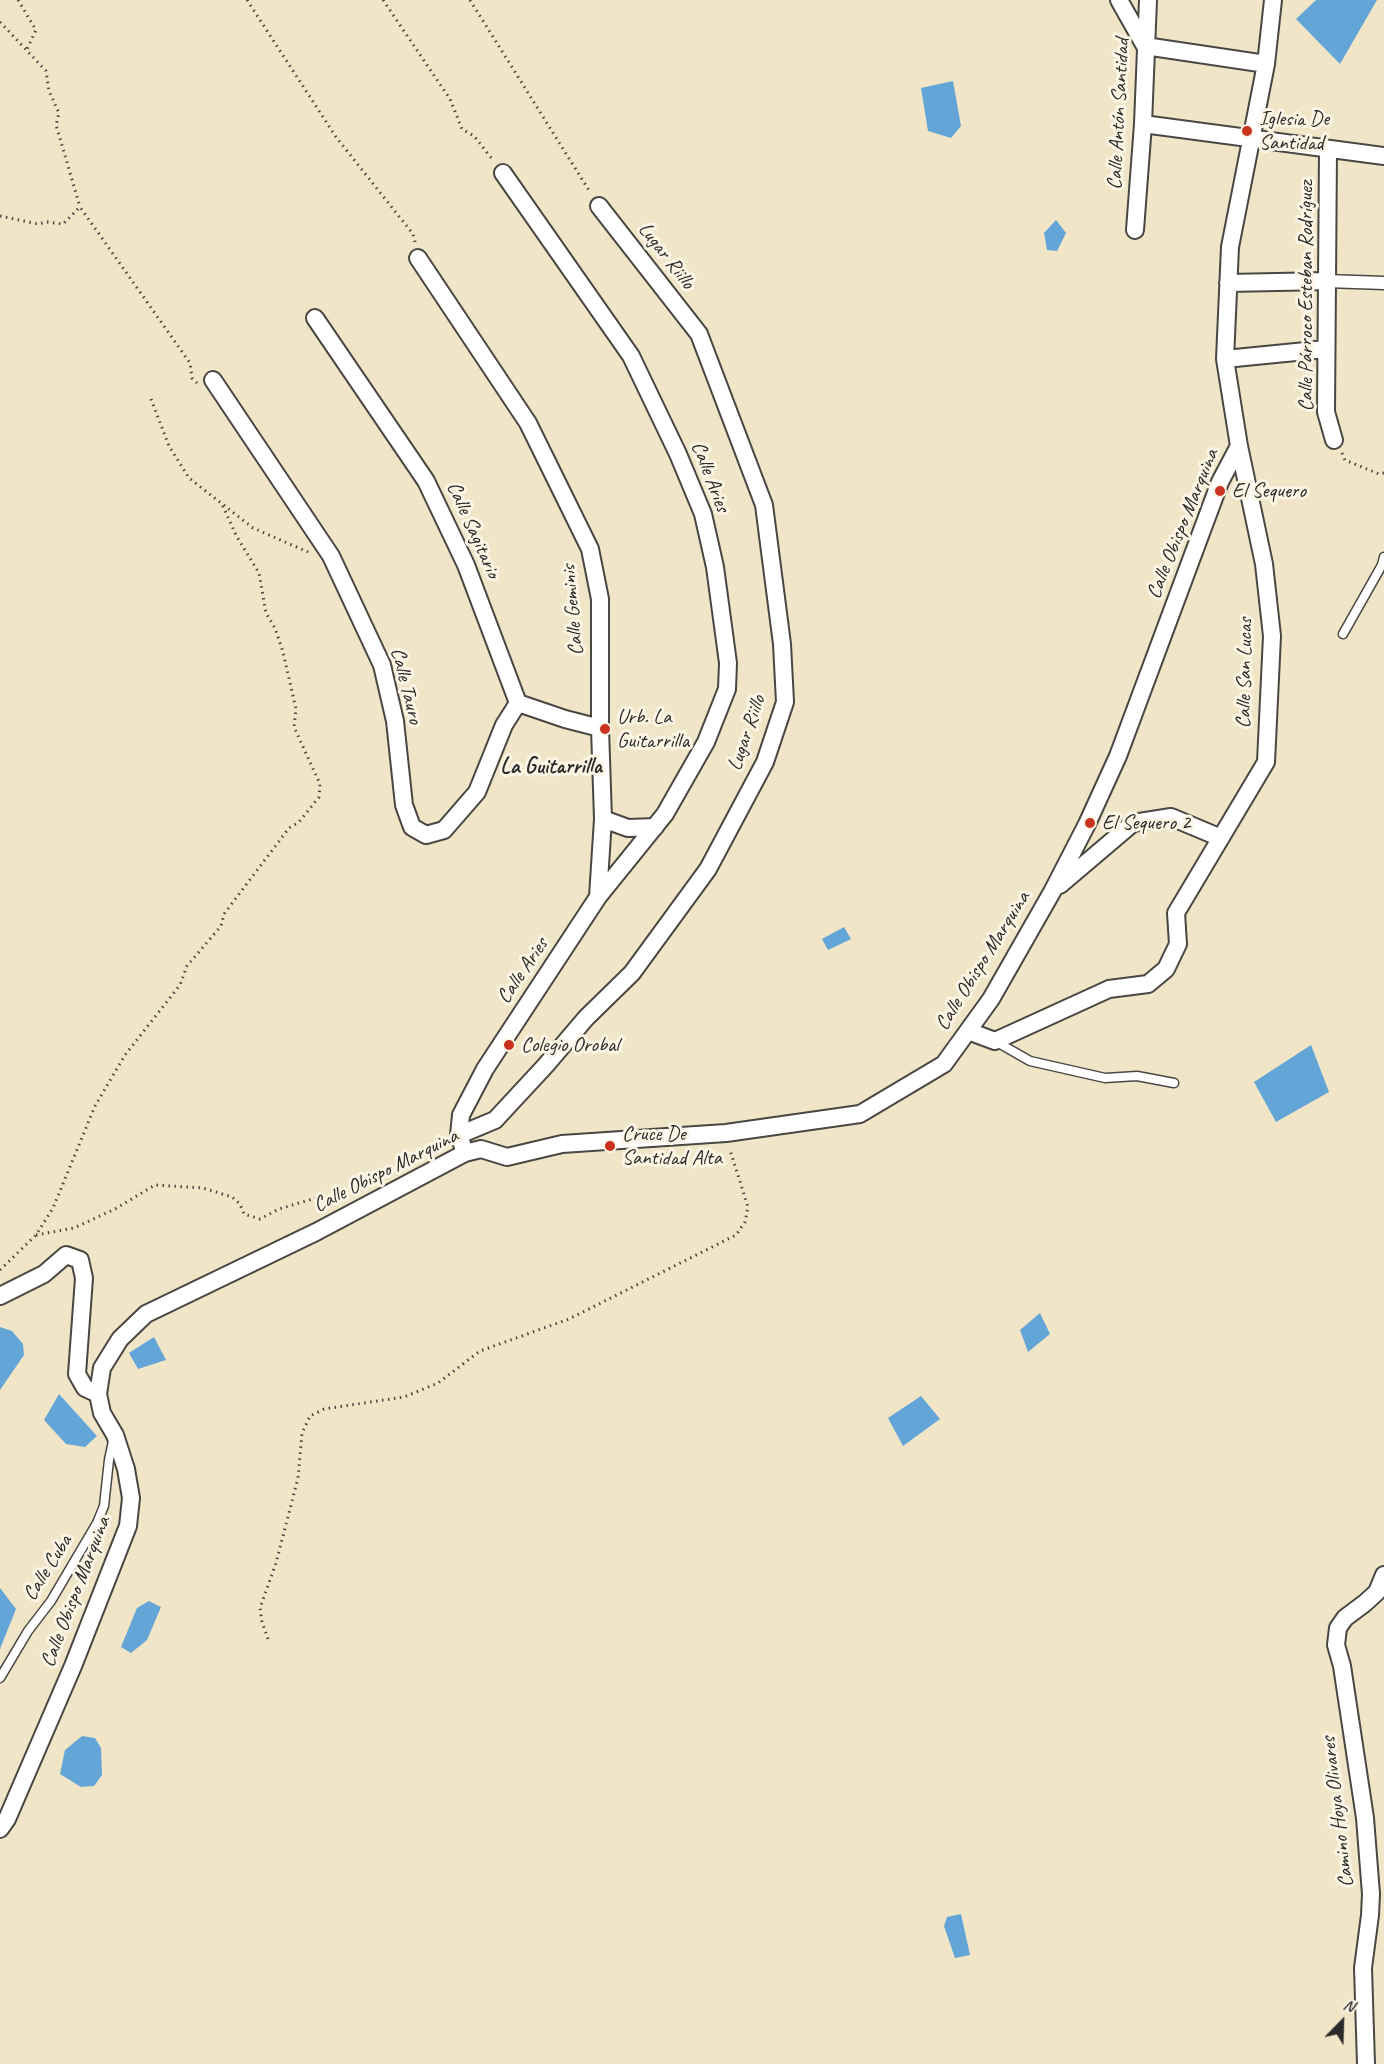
<!DOCTYPE html>
<html>
<head>
<meta charset="utf-8">
<style>
  body { margin:0 }
  #map { position:relative; width:1384px; height:2064px; overflow:hidden; background:#f0e5c7; font-family:Caveat,sans-serif }
  canvas { display:block }
  .north { position:absolute; left:1312px; top:1992px; width:60px; height:60px; -webkit-text-stroke:4px #fcf5e5; paint-order:stroke; rotate:23deg; font-size:16px; font-weight:700; line-height:24px; text-align:center; color:#2b2b2b }
  .north::after { content:''; display:block; margin:auto; width:21px; height:27px; background:#2b2b2b; clip-path:polygon(50% 0,100% 100%,50% 72%,0 100%) }
</style>
</head>
<body>
<div id="map">
<canvas width="1384" height="2064"></canvas>
<div class="north">N</div>
</div>
<script>
const context = document.querySelector('canvas').getContext('2d');
context.lineJoin = 'round';
function fillPath(path, color) { context.fillStyle = color; context.fill(path, 'evenodd'); }
const toPath = rows => new Path2D(rows.map(r => 'M' + r).join(''));
function stroke(path, color, width, dash) { context.strokeStyle = color; context.lineWidth = width; context.lineCap = dash ? 'butt' : 'round'; context.setLineDash(dash || []); context.stroke(path); }
function write(font, color, halo, rows, align = 'center') {
  context.font = font + ' Caveat,sans-serif'; context.lineWidth = 6; context.setLineDash([]); context.textBaseline = 'middle'; context.strokeStyle = halo; context.fillStyle = color; for (const [text, x, y, turn = 0] of rows) {
    context.save(); context.translate(x, y); context.rotate((+turn || 0) * Math.PI / 180); context.textAlign = isNaN(turn) ? turn : align; if (halo) context.strokeText(text, 0, 0); context.fillText(text, 0, 0); context.restore();
  }
}
fillPath(toPath([
  [1316,0,1377,0,1340,64,1296,19],
  [953,81,961,126,951,138,928,131,921,88],
  [1056,220,1066,233,1057,251,1047,250,1044,233],
  [844,927,851,939,828,950,822,939],
  [1311,1045,1329,1092,1276,1122,1254,1082],
  [1040,1313,1050,1334,1028,1352,1020,1330],
  [0,1327,12,1331,23,1344,24,1355,0,1390],
  [154,1337,166,1360,138,1369,129,1353],
  [59,1394,97,1436,85,1447,66,1444,44,1420],
  [921,1396,940,1419,903,1446,888,1418],
  [0,1588,16,1609,0,1649],
  [149,1601,161,1607,147,1640,131,1653,121,1647,137,1608],
  [82,1736,95,1738,101,1748,102,1775,94,1786,81,1787,60,1774,65,1750],
  [961,1914,970,1955,955,1958,944,1926,947,1917]
]), '#64a5d7');
const service = toPath([
  [1343,634,1382,565,1384,557],
  [995,1041,1030,1061,1105,1078,1137,1076,1174,1083],
  [0,1678,28,1631,51,1601,97,1523,104,1506,109,1460,113,1441]
]);
const pedestrian = toPath([
  [1326,281,1384,283]
]);
const minor = toPath([
  [1119,0,1145,46,1266,64],
  [1143,124,1384,156],
  [1328,150,1326,412,1334,440],
  [1135,230,1143,124,1148,0],
  [418,258,528,423,590,549,600,599,600,728,603,819,598,897],
  [1228,283,1326,281],
  [315,318,426,481,466,565,518,703,565,719,600,728],
  [1225,359,1326,349],
  [213,380,331,556,382,665,395,721,404,805,412,827,426,835,444,830,477,792,504,725,518,703],
  [603,819,628,828,655,827],
  [1060,885,1133,823,1171,817,1221,838],
  [968,1031,995,1041,1109,989,1148,984,1166,969,1178,944,1176,913,1266,762,1272,636,1264,564,1239,446,1225,359,1230,247,1266,64,1273,0],
  [459,1135,495,1120,546,1065,586,1018,632,973,708,869,765,762,785,702,782,644,764,505,699,334,599,206],
  [465,1153,459,1135,461,1115,485,1069,598,897,665,814,706,742,727,689,728,663,715,567,703,514,678,454,631,356,503,173],
  [0,1296,44,1274,66,1255,80,1260,84,1278,77,1374,85,1388,98,1394],
  [0,1829,7,1819,73,1666,128,1526,131,1498,126,1469,115,1435,102,1413,98,1394,102,1368,120,1339,146,1314,316,1232,465,1153,481,1149,507,1157,562,1144,726,1133,860,1114,944,1064,991,999,1052,892,1087,824,1118,756,1220,482,1239,446],
  [1366,2064,1363,1968,1370,1915,1371,1894,1365,1818,1342,1666,1336,1645,1338,1628,1345,1618,1365,1603,1377,1592,1384,1575]
]);
stroke(service, '#494742', 11);
stroke(pedestrian, '#494742', 15);
stroke(minor, '#494742', 20);
stroke(toPath([
  [18,0,36,30,27,49],
  [247,0,336,137,413,234,415,242],
  [383,0,450,99,462,129,474,136,493,160],
  [470,0,590,192],
  [0,22,46,71,49,91,59,113,56,125,80,207],
  [0,216,38,224,47,222,63,224,80,207,190,363,192,378,197,383],
  [151,399,169,446,189,478,253,528,308,552],
  [1342,453,1345,460,1379,474,1384,473],
  [36,1235,74,1228,115,1209,155,1185,203,1188,232,1197,240,1204,244,1214,260,1219,279,1209,316,1198,335,1198,338,1202],
  [0,1270,36,1235,53,1208,95,1106,125,1055,180,985,187,966,221,926,224,914,289,828,299,822,319,797,320,784,294,727,296,709,283,652,275,628,266,613,259,573,237,537,221,502],
  [268,1639,262,1622,260,1608,276,1563,298,1478,302,1433,310,1416,324,1409,404,1397,438,1383,480,1351,569,1319,736,1235,745,1222,748,1207,730,1150]
]), '#494742', 3, [1.5, 4.5]);
stroke(service, '#fff', 8);
stroke(pedestrian, '#fff', 12);
stroke(minor, '#fff', 16);
for (const [x, y, r, color] of [
  [1247,131,6,"#c8321e"],
  [1220,491,6,"#c8321e"],
  [605,729,6,"#c8321e"],
  [1090,823,6,"#c8321e"],
  [509,1045,6,"#c8321e"],
  [610,1146,6,"#c8321e"]
]) { const dot = new Path2D(); dot.arc(x, y, r, 0, 2 * Math.PI); context.fillStyle = color; context.fill(dot); stroke(dot, '#fcf5e5', 2); }
write('21px', '#2b2b2b', '#fcf5e5', [
  ["Calle Antón Santidad",1119,114,-87],
  ["Lugar Riillo",666,256,52],
  ["Calle Párroco Esteban Rodríguez",1306,296,-90],
  ["Calle Aries",710,477,69],
  ["Calle Obispo Marquina",1183,524,-68],
  ["Calle Sagitario",473,530,66],
  ["Calle Geminis",573,610,-95],
  ["Calle San Lucas",1245,673,-89],
  ["Calle Tauro",406,686,76],
  ["Lugar Riillo",747,733,-71],
  ["Calle Obispo Marquina",983,961,-58],
  ["Calle Aries",523,971,-56],
  ["Calle Obispo Marquina",386,1171,-27],
  ["Calle Cuba",48,1568,-58],
  ["Calle Obispo Marquina",76,1592,-69],
  ["Camino Hoya Olivares",1338,1812,-97]
]);
write('21px', '#2b2b2b', '#fcf5e5', [
  ["Iglesia De",1259,119],
  ["Santidad",1259,143],
  ["El Sequero",1232,491],
  ["Urb. La",617,717],
  ["Guitarrilla",617,741],
  ["El Sequero 2",1102,823],
  ["Colegio Orobal",521,1045],
  ["Cruce De",622,1134],
  ["Santidad Alta",622,1158]
], 'left');
write('bold 22px', '#2b2b2b', '#fcf5e5', [
  ["La Guitarrilla",551,767]
]);
</script>
</body>
</html>
